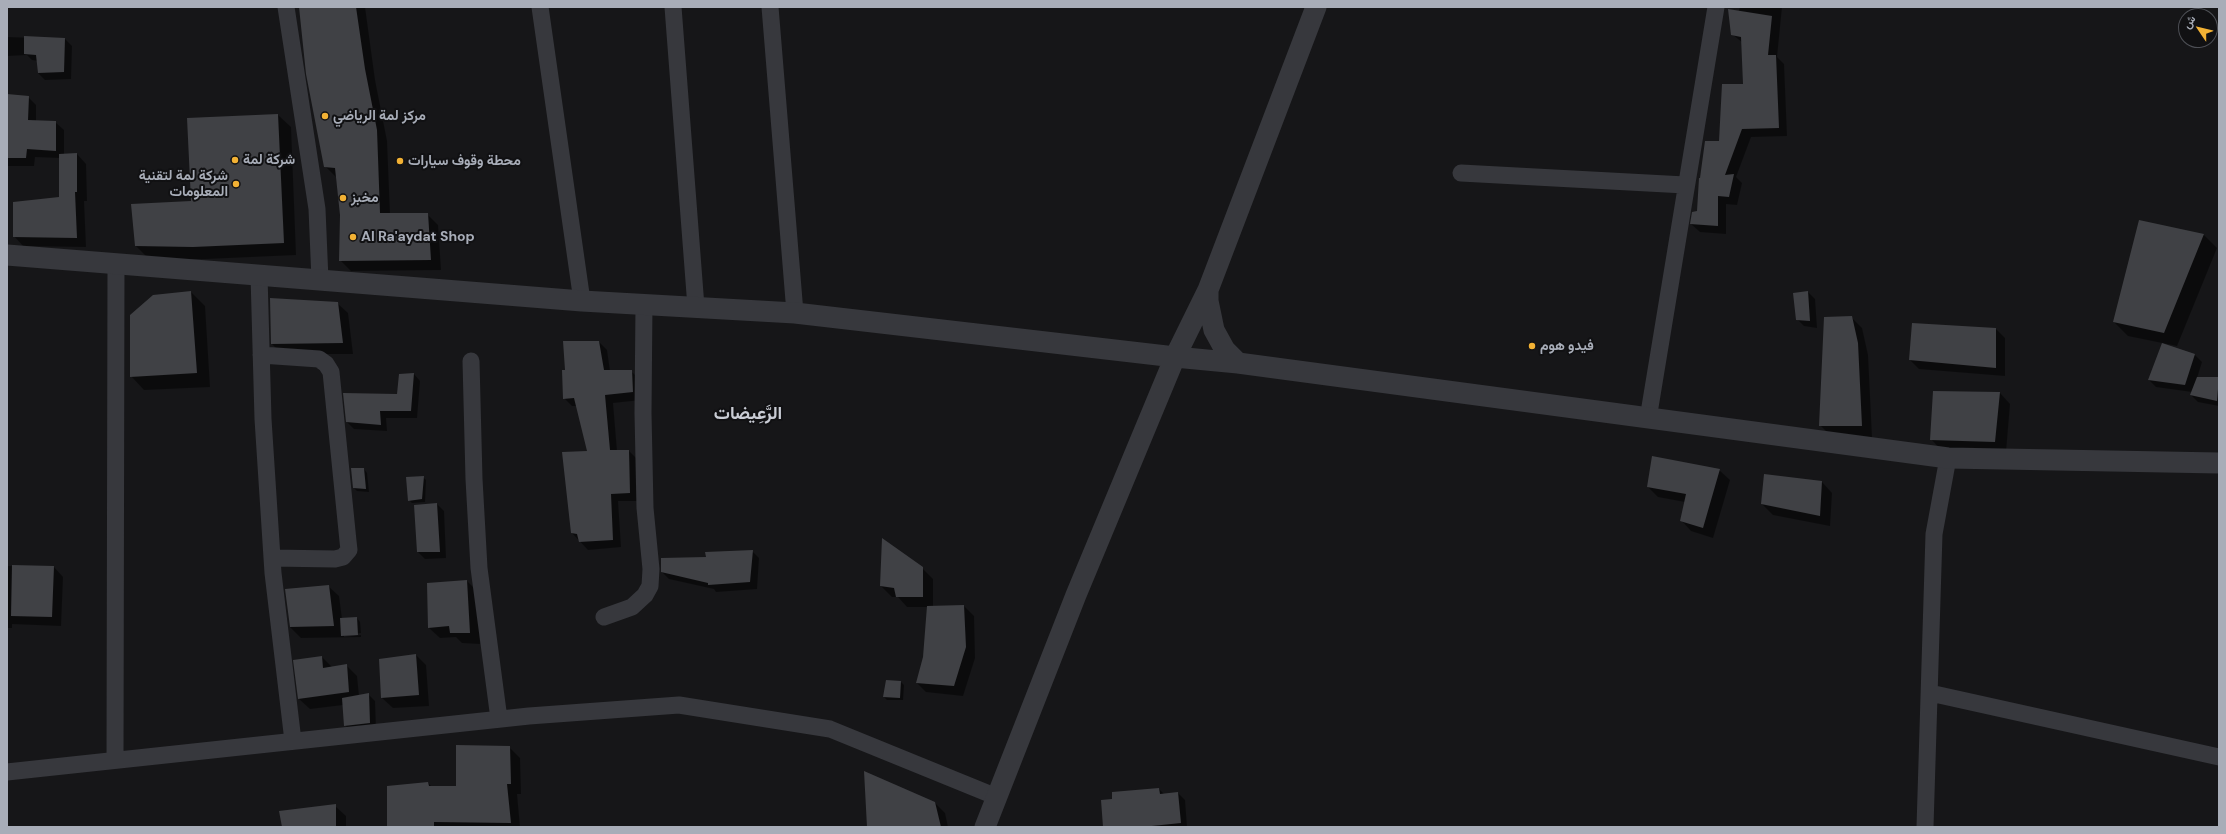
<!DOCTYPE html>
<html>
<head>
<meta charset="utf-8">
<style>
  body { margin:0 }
  #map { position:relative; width:2226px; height:834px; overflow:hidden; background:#161618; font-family:"DM Sans",Vazirmatn,sans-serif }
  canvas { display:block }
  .frame { position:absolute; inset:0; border:8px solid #a8adb8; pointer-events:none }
  .north { position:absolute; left:2178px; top:8px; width:40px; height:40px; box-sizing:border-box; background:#111113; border:1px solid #4d4f55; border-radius:50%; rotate:305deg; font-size:11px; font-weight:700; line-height:16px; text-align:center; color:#a8adb8 }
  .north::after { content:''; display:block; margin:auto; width:14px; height:18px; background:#f2b134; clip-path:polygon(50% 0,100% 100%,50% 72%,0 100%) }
</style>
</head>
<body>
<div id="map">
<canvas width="2226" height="834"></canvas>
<div class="frame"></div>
<div class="north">ش</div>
</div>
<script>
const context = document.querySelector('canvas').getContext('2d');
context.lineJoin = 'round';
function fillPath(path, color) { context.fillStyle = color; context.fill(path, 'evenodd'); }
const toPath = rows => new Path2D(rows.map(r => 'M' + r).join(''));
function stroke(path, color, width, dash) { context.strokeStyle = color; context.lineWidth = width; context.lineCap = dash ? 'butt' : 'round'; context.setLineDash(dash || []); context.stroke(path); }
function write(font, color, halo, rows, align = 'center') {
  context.font = font + ' "DM Sans",Vazirmatn,sans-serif'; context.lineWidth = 4; context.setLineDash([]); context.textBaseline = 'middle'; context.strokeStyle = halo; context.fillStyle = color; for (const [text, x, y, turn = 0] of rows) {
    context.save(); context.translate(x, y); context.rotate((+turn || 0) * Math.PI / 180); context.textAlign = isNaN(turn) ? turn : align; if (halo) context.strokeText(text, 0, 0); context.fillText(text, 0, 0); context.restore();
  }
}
fillPath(toPath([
  [300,7,365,7,375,80,387,141,390,214,427,214,438,225,441,270,351,271,340,260,341,215,336,177,325,166],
  [1740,7,1782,7,1777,57,1784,64,1787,136,1751,137,1736,177,1742,183,1737,205,1726,204,1726,234,1700,232,1691,224,1698,212,1720,142,1744,85,1743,43,1732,34],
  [7,37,65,39,72,46,71,79,45,80,38,73,38,61,32,60,27,55,7,56],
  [7,95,28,97,36,105,36,121,55,122,64,130,64,155,77,154,86,164,87,201,84,201,86,247,23,246,14,236,60,198,60,158,35,157,34,166,7,166],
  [278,115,291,127,296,255,206,259,149,259,136,246,192,202],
  [2203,234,2217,248,2177,346,2128,336,2114,322],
  [191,292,205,306,210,387,144,390,131,376],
  [1808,292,1815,299,1817,328,1804,326,1797,319],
  [337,303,348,313,353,354,282,354,272,344],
  [1851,317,1862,328,1868,355,1872,437,1831,436,1820,425],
  [1996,329,2005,338,2005,376,1919,369,1910,360],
  [599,342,607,350,610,371,631,371,640,380,641,400,613,403,617,451,629,451,637,459,637,501,618,501,621,547,588,550,572,533,589,452,577,406,572,406,564,398,566,371],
  [2195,355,2202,362,2197,378,2219,378,2219,406,2198,402,2191,395,2192,392,2156,387,2149,380],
  [414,374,420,381,417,418,386,418,387,431,354,429,347,422,398,395],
  [2000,393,2010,404,2006,452,1941,450,1931,439],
  [364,469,367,473,369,492,357,491,354,488],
  [1719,470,1730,480,1713,538,1691,531,1681,520,1685,502,1658,497,1648,487],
  [423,477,426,480,425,502,412,503,409,500],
  [1822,482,1832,493,1830,526,1773,515,1762,504],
  [437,504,444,511,446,558,425,559,418,552],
  [752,551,759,558,757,589,716,592,714,589,669,579,662,572,707,558],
  [7,566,54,567,63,577,61,626,12,624,12,628,7,628],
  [922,568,933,579,933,607,964,606,974,616,975,658,963,696,926,692,917,683,924,657,928,607,907,607,898,597,892,597,881,586],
  [467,581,478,592,480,644,462,643,456,637,440,638,429,628],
  [328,586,339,596,342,619,357,618,360,622,361,633,344,635,344,637,361,635,361,637,301,638,290,627],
  [416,655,426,665,429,706,393,708,382,698],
  [322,657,332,667,346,665,357,676,359,696,368,694,375,701,376,729,352,732,345,725,343,705,310,709,299,699],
  [901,682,904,685,903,700,887,700,884,697],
  [509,747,520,758,521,794,517,794,520,827,388,827,428,783,432,787,457,787],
  [1159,789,1164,794,1178,793,1185,800,1187,827,1104,827,1113,800],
  [934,802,945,813,948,827,868,827],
  [335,806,346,816,346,827,283,827]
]), '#0007');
fillPath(toPath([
  [299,7,356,7,365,69,377,130,380,213,428,213,431,260,339,261,340,215,335,168,324,167,306,74],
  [1728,9,1772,16,1768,55,1776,55,1779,128,1742,129,1725,175,1734,174,1729,197,1718,196,1718,226,1690,224,1692,212,1697,211,1699,178,1700,178,1705,141,1719,141,1722,84,1743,84,1741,37,1731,35],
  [24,36,65,38,64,72,38,73,36,55,24,54],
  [7,94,29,96,28,120,56,121,56,151,27,149,26,158,7,158],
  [278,114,284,243,193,247,135,246,131,204,191,201,187,118],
  [77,153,77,192,75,192,77,238,13,237,13,202,59,197,59,154],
  [2139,220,2204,234,2164,333,2113,322],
  [191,291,197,373,130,377,130,315,153,295],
  [1808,291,1810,321,1796,320,1793,293],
  [270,298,338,302,343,343,271,344],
  [1852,316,1858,343,1862,426,1819,426,1824,317],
  [1912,323,1996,328,1996,368,1909,360],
  [563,341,599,341,604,370,632,370,633,392,605,395,610,450,629,450,630,493,611,494,613,540,579,542,577,534,571,533,562,452,587,451,574,398,563,399,562,370,565,370],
  [2162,343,2195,354,2185,385,2148,380],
  [414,373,411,411,380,411,381,425,346,422,343,393,397,394,399,374],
  [2197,377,2219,377,2217,401,2190,395],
  [1933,391,2000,392,1995,442,1930,440],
  [1652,456,1720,469,1703,528,1680,521,1686,494,1647,487],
  [351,468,364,468,366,489,353,488],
  [1764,474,1822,481,1820,516,1761,504],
  [424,476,422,499,408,501,406,477],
  [437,503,440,552,417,552,414,505],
  [882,538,923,567,923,597,896,597,894,588,880,586],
  [753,550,750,582,708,585,708,583,661,572,661,558,706,557,705,552],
  [12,565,54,566,52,617,11,616],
  [467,580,470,633,450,633,449,626,428,628,427,583],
  [329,585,334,626,290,627,285,589],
  [964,605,966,647,954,686,916,683,923,657,927,606],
  [357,617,358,635,341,636,340,618],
  [416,654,419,695,381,698,379,659],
  [322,656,323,668,347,664,349,692,298,699,293,660],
  [886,680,901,681,900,698,883,697],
  [369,693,370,723,344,726,342,698],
  [456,745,510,746,511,784,507,784,511,823,434,822,434,827,387,827,387,786,428,782,429,786,456,786],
  [864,771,935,802,941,827,867,827],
  [1159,788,1160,794,1178,792,1181,823,1142,827,1103,827,1101,800,1112,799,1112,792],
  [336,804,336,827,282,827,279,811]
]), '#404145');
stroke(toPath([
  [286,7,317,209,320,280],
  [540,7,582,301],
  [673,7,696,307],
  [770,7,795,313],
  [1461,173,1685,185],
  [259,275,263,419,273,573,293,741],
  [261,355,319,359,326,364,331,372,348,541,349,550,343,557,335,559,272,558],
  [471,361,474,479,479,568,499,719],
  [1648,419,1716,7],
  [604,617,632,607,645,595,650,586,651,569,645,508,643,413,644,304],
  [1930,693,2219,757],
  [115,760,116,263],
  [7,772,529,716,679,705,830,729,997,797],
  [1925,827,1934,534,1948,458]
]), '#37383d', 17);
stroke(toPath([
  [7,255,582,301,795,313,1175,357,1238,363,1948,458,2219,463],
  [1208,290,1208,301,1214,330,1225,350,1238,363],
  [985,827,1076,595,1175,357,1208,290,1316,7]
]), '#37383d', 21);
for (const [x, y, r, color] of [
  [325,116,4,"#f2b134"],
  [235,160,4,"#f2b134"],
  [400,161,4,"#f2b134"],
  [236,184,4,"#f2b134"],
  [343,198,4,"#f2b134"],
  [353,237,4,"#f2b134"],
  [1532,346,4,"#f2b134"]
]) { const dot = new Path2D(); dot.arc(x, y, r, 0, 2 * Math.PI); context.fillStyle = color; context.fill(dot); stroke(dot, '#111113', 1.5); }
write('bold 14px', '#a8adb8', '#111113', [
  ["مركز لمة الرياضي",333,116],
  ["شركة لمة",243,160],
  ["محطة وقوف سيارات",408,161],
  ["شركة لمة لتقنية",228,176,"right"],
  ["المعلومات",228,192,"right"],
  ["مخبز",351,198],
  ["Al Ra'aydat Shop",361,237],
  ["فيدو هوم",1540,346]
], 'left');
write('bold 18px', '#c9ccd4', '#111113', [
  ["الرَّعِيضات",748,414]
]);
</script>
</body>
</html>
